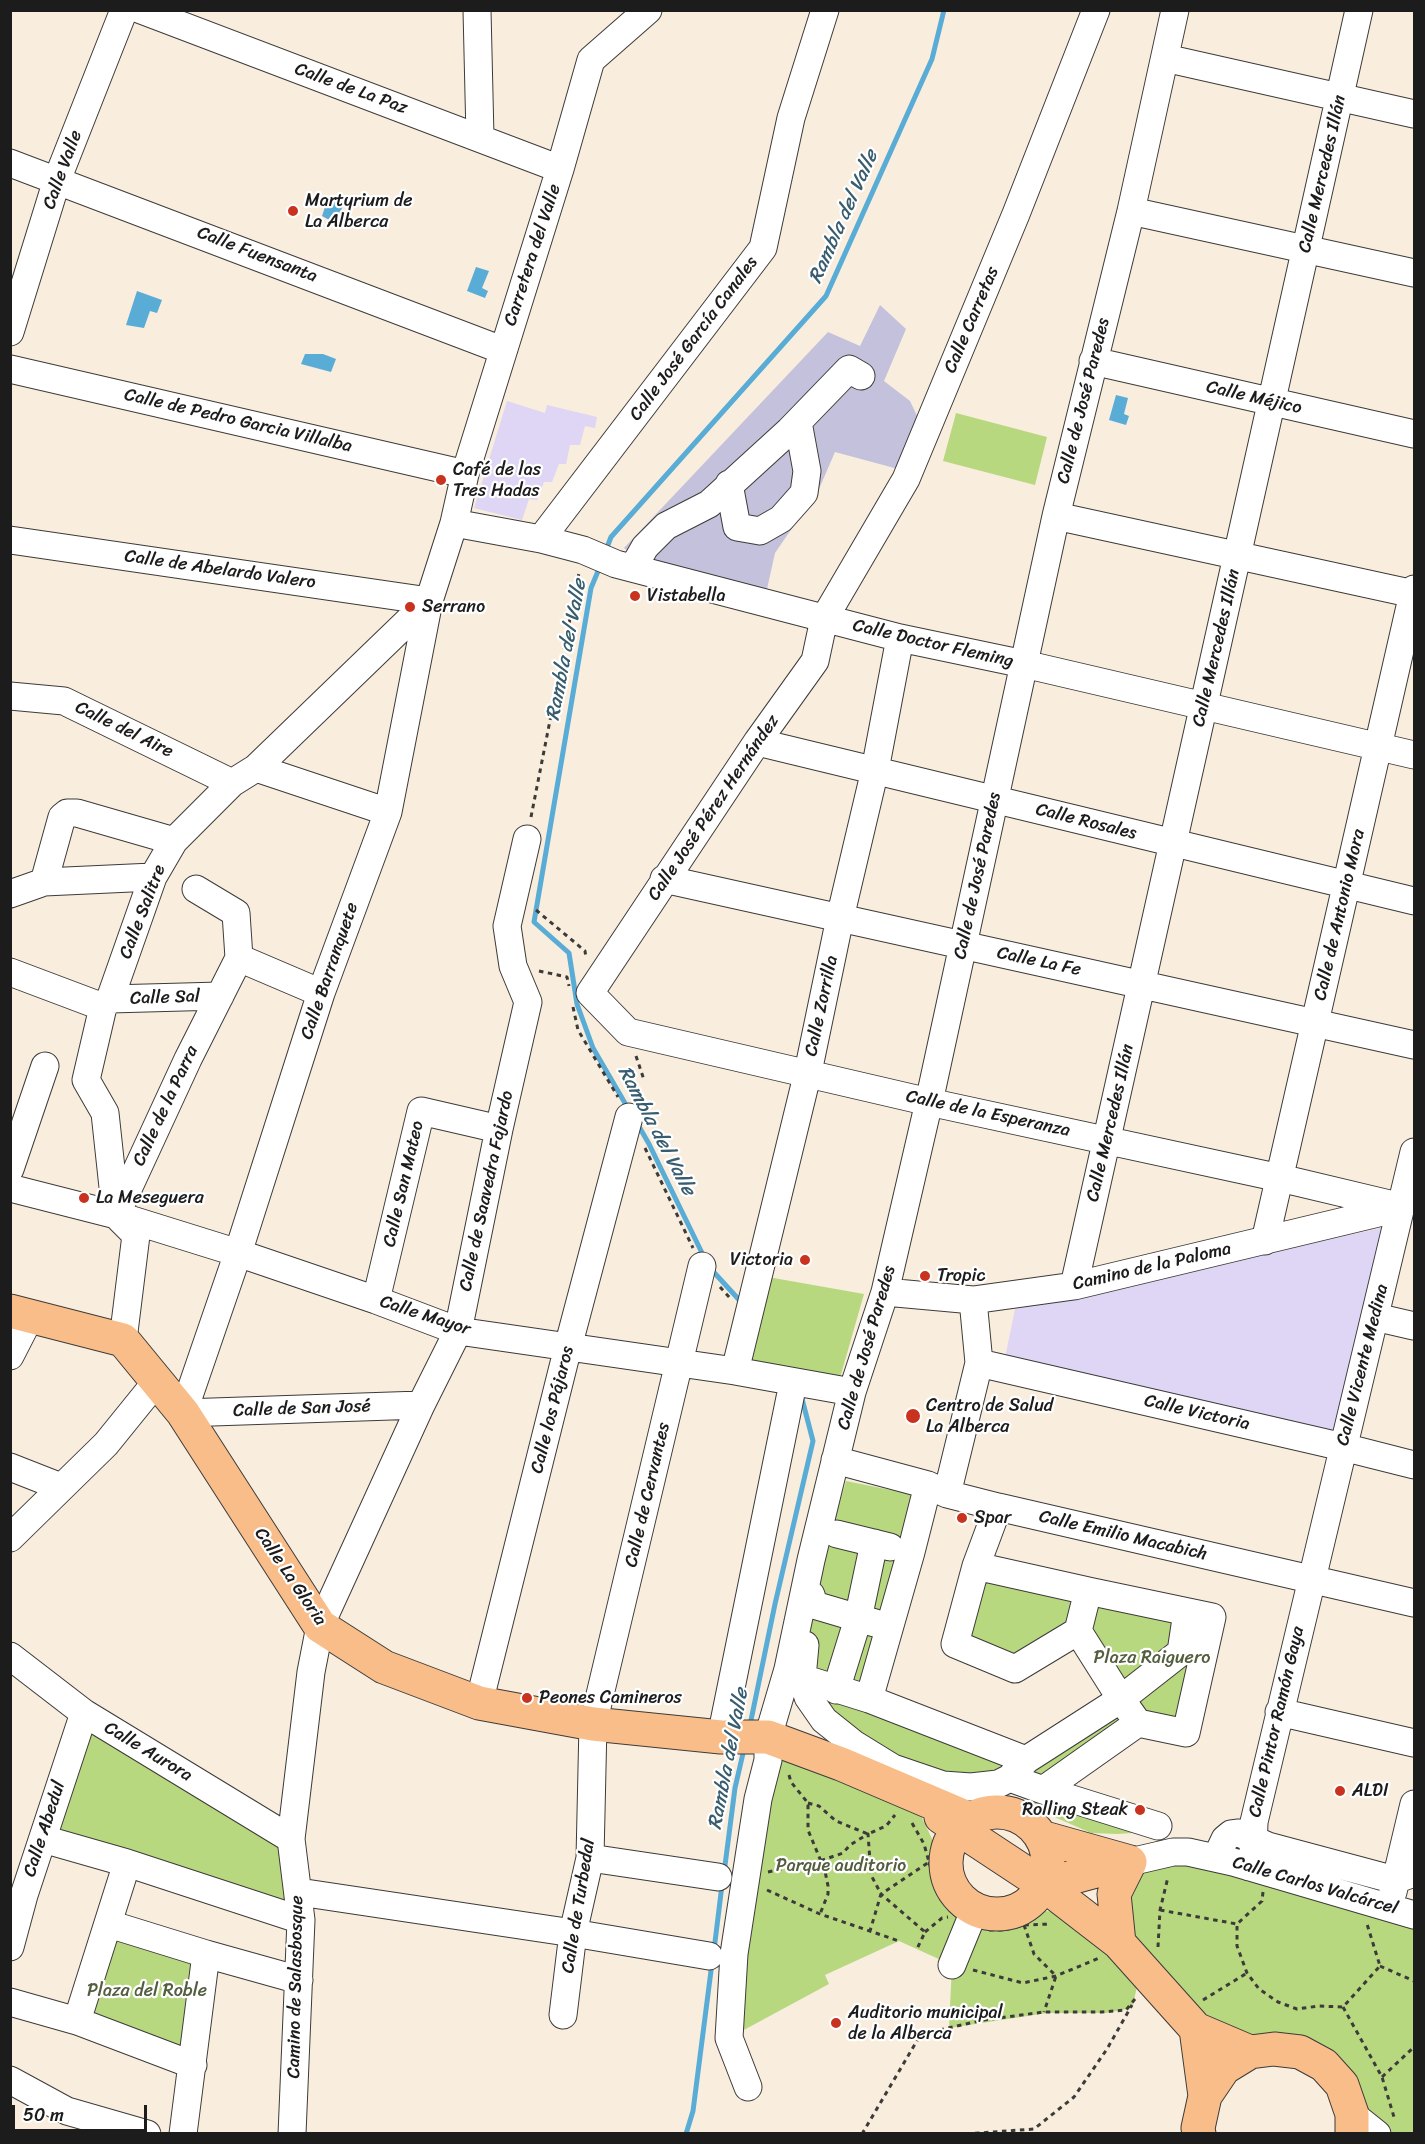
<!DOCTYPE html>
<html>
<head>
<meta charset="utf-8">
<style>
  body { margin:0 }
  #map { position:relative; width:1425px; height:2144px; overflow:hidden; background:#f9eddd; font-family:Sriracha,sans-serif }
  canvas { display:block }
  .frame { position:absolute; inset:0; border:12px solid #1c1c1c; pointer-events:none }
  .scale { position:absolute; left:12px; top:2105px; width:135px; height:27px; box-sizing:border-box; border:3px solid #1c1c1c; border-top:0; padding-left:8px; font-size:18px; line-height:21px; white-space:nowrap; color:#1c1c1c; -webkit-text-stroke:4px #fff; paint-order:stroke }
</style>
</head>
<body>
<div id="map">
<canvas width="1425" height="2144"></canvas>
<div class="frame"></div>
<div class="scale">50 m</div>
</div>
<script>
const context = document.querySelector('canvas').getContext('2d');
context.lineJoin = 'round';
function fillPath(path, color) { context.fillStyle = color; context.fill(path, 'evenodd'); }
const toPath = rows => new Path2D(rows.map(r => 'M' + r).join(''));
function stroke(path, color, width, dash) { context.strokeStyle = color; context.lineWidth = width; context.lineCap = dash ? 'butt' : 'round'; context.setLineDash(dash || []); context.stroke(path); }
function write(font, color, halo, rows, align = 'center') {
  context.font = font + ' Sriracha,sans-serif'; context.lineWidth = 4.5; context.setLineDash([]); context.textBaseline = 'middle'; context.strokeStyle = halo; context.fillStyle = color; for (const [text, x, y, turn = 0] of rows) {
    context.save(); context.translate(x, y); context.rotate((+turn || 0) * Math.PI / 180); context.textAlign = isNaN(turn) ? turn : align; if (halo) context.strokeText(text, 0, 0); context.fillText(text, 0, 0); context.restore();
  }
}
fillPath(toPath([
  [507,401,545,413,547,405,597,417,595,428,585,426,580,445,570,445,566,464,559,464,552,482,544,482,537,500,529,499,522,520,474,508],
  [1385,1227,1336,1433,1005,1358,1015,1309]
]), '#dfd5f5');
fillPath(toPath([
  [880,305,906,329,884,381,910,401,920,422,898,469,835,452,819,489,775,553,767,589,641,562,624,548,828,332,860,346]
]), '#c3c1db');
fillPath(toPath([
  [956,413,1047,437,1035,485,943,461],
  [768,1277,864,1294,840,1378,750,1363],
  [846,1481,921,1496,873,1695,1026,1752,1113,1696,1072,1636,1015,1671,952,1647,972,1563,1215,1617,1188,1740,1137,1727,1050,1787,1173,1828,1148,1832,1117,1834,1091,1833,1043,1812,1029,1801,1015,1794,865,1757,792,1658],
  [84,1713,291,1839,301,1920,43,1839],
  [768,1737,911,1795,945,1866,950,1883,959,1898,969,1906,985,1913,1003,1914,1020,1909,1082,1914,1119,1942,1114,1894,1173,1852,1414,1915,1413,2133,1377,2133,1342,2085,1274,2049,1137,1987,1132,2008,1106,2013,1047,2013,949,2028,952,1965,899,1941,825,1975,829,1984,729,2038],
  [109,1924,206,1954,193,2065,77,2021]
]), '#b8d880');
fillPath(toPath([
  [331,195,341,199,344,203,337,220,333,222,322,216,328,198],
  [476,267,489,271,482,288,488,291,485,298,467,291],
  [137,291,162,300,157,313,150,311,144,328,126,325],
  [305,354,323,354,336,359,331,372,301,364],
  [1116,395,1128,398,1124,414,1129,416,1126,425,1109,420]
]), '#59acd5');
stroke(toPath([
  [606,550,611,537,826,296,932,59,944,10],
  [601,564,591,588,534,922,569,953,577,1004,593,1048,629,1110],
  [637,1123,649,1144,704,1257],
  [710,1268,742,1303],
  [750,1725,775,1604,813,1441,801,1395],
  [724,1873,735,1788,744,1749],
  [714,1950,722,1885],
  [686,2134,693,2111,712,1963]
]), '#59acd5', 5);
const minor = toPath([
  [141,10,560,169],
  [477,10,480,137],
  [1096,10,1016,214,906,479,824,619,815,661,757,742,590,993,628,1032,929,1102,1280,1178,1402,1207],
  [1165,58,1414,114],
  [10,163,502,350],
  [1131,211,1414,273],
  [10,332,57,180,124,10],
  [1093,361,1414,434],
  [10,369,465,474],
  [729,484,737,527,760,531,781,519,804,493,807,471,798,422],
  [1056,516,1414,594],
  [454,523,541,539,583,550,616,564,900,638,1024,664,1414,755],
  [541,539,763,248,791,118,825,10],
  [10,540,429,601],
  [633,568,645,547,666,526,709,504,789,431,849,369,861,376],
  [10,696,64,701,232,783],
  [757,742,1414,901],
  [256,768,388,812],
  [664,879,1414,1045],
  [44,882,153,877],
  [196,889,236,913,239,958],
  [10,894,44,882,62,817,67,813,77,813,174,841],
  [10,972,103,1007],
  [110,999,220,996],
  [10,1169,45,1066],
  [10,1188,116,1215,238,1253,376,1300,458,1331,735,1371,852,1392],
  [116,1215,105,1113,86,1080,103,1007,110,999,153,877,174,841,232,783,256,768,429,601],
  [1265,1241,1414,589],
  [1074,1286,1359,10],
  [885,1292,973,1300,1074,1286,1399,1208],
  [376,1300,421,1111,499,1129],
  [1375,1317,1414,1326],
  [123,1340,136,1235,116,1215,188,1059,239,958,321,993],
  [10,1356,30,1317],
  [979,1363,1343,1447,1414,1465],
  [735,1371,808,1072,840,918,875,770,900,638],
  [421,1405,183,1413,238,1253,321,993,388,812,429,601,454,523,465,474,560,169,591,60,648,10],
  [835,1460,928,1485,947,1494,998,1507,1414,1603],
  [10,1467,61,1487],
  [947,1494,979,1363,973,1300],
  [998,1507,976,1566,1088,1591,1078,1631,1121,1699,1138,1723,1186,1733,1212,1617,1088,1591],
  [837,1534,890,1547],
  [10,1538,106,1444,157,1381],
  [976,1566,955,1644,1015,1669,1078,1631],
  [811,1595,814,1605,875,1623],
  [805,1645,802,1678,869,1699,911,1552,928,1485],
  [10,1656,84,1713,291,1839],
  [802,1678,808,1697,824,1720,854,1744,893,1768,943,1785,971,1787,998,1784,1010,1778],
  [836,1690,858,1619,874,1543],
  [869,1699,1026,1760],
  [479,1703,568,1347,629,1117],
  [1279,1712,1414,1743],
  [1138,1723,1043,1790,1010,1778,1026,1760,1121,1699,1181,1652,1187,1612],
  [721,1737,793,1383],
  [1043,1790,1158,1826],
  [43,1839,127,1863,301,1920],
  [590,1858,718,1877],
  [1216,1858,1225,1839,1231,1834,1239,1833,1268,1846,1395,1880,1414,1873],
  [1130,1862,1173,1852,1188,1852,1233,1862,1414,1915],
  [1249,1867,1253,1855,1254,1822,1414,1152],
  [299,1892,573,1933,709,1956],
  [1393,1892,1414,1804],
  [109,1924,206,1954,299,1980],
  [10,1947,24,1895,84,1713],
  [952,1965,970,1921],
  [10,2002,77,2021,193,2065],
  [563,2015,573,1933,590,1858,593,1724,702,1266],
  [77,2021,127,1863],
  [10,2080,67,2111,147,2134],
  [748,2087,729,2038,734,1954,758,1799,768,1760,768,1737,788,1669,811,1560,852,1392,885,1292,929,1102,1056,516,1131,211,1175,10],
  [1352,2114,1377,2134],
  [183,2134,206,1954],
  [292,2134,301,1920,291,1839,311,1672,320,1626,421,1405,458,1331,499,1129,528,1002,513,966,507,926,527,839]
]);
const major = toPath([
  [10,1311,123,1340,183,1413,320,1626,384,1667,479,1703,593,1724,721,1737,768,1737,841,1764,970,1819],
  '946 1863a51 51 0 1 1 102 0a51 51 0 1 1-102 0Z',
  [941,1817,1044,1885,1119,1943,1196,2029,1250,2052],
  [1041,1837,1130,1862],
  [1044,1885,1129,1862],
  [1119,1943,1114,1894,1130,1862],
  [1196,2029,1205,2096,1198,2128,1199,2134],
  [1205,2096,1224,2068,1250,2052,1274,2049,1300,2052,1324,2065,1342,2085,1352,2114,1352,2134]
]);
stroke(minor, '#3d3b39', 29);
stroke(major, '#3d3b39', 35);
stroke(toPath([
  [531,817,579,573],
  [536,910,585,951,586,958],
  [539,971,567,977,569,986],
  [573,1007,578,1030,618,1097],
  [636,1056,644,1080],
  [645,1148,693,1248],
  [720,1287,730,1298],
  [789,1775,791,1782,808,1803,808,1830,825,1871,828,1886,828,1894,820,1914],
  [808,1803,819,1806,836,1821,868,1834,886,1826,895,1815],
  [912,1823,924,1844,929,1862,881,1894,925,1932,917,1949],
  [929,1862,936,1889,942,1901,953,1910],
  [768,1872,820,1861,843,1853,850,1845,868,1834,871,1875,881,1894,870,1931],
  [767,1890,820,1914,899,1941],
  [1263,1892,1262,1901,1237,1924,1237,1946,1247,1973,1259,1989,1278,2002,1297,2009,1319,2006,1343,2007,1380,1966,1367,1924],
  [1160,1910,1237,1924],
  [1024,1925,1034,1954,1056,1976,1044,2012],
  [989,1930,1004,1930,1024,1925,1051,1924],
  [925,1932,942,1918,948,1917],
  [1158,1947,1160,1910,1168,1877],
  [1380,1966,1414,1981],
  [973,1970,1023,1983,1056,1976,1099,1958],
  [1203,2000,1247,1973],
  [1343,2007,1382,2077,1394,2117],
  [1382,2077,1414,2047],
  [862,2134,921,2034,984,2020,1044,2012,1102,2012,1126,2010,1135,1999],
  [966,2134,1034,2129,1074,2097,1107,2049,1132,2005]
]), '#3d3b39', 3, [4.5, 4.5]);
stroke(minor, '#fff', 27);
stroke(major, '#f8bd89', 33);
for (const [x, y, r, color] of [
  [293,211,6,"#c8321e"],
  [441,480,6,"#c8321e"],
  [635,596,6,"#c8321e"],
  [410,607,6,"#c8321e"],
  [84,1198,6,"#c8321e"],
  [805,1260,6,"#c8321e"],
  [925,1276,6,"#c8321e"],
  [913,1416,8,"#c8321e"],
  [962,1518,6,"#c8321e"],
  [527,1698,6,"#c8321e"],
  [1340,1791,6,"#c8321e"],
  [1140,1810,6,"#c8321e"],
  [836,2023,6,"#c8321e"]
]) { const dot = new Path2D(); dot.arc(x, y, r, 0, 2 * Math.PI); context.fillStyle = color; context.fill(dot); stroke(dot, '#fff', 2); }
write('18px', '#1c1c1c', '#fff', [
  ["Calle de La Paz",351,89,20],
  ["Calle Valle",63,170,-70],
  ["Calle Mercedes Illán",1323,174,-77],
  ["Calle Fuensanta",257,255,21],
  ["Carretera del Valle",533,255,-72],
  ["Calle Carretas",972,320,-67],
  ["Calle José García Canales",694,339,-53],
  ["Calle Méjico",1254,398,13],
  ["Calle de José Paredes",1084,401,-76],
  ["Calle de Pedro Garcia Villalba",238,421,13],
  ["Calle de Abelardo Valero",220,570,8],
  ["Calle Doctor Fleming",933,644,13],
  ["Calle Mercedes Illán",1217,648,-77],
  ["Calle del Aire",124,730,26],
  ["Calle José Pérez Hernández",714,808,-56],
  ["Calle Rosales",1086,822,14],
  ["Calle de José Paredes",978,876,-78],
  ["Calle Salitre",143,912,-69],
  ["Calle de Antonio Mora",1340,915,-77],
  ["Calle La Fe",1039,962,12],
  ["Calle Barranquete",330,971,-71],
  ["Calle Sal",165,998,-2],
  ["Calle Zorrilla",822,1006,-78],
  ["Calle de la Parra",166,1106,-65],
  ["Calle de la Esperanza",988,1114,12],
  ["Calle Mercedes Illán",1111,1123,-77],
  ["Calle San Mateo",404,1184,-77],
  ["Calle de Saavedra Fajardo",487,1191,-78],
  ["Camino de la Paloma",1152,1267,-13],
  ["Calle Mayor",425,1316,18],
  ["Calle de José Paredes",867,1348,-74],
  ["Calle Vicente Medina",1363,1365,-76],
  ["Calle de San José",302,1409,-2],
  ["Calle los Pájaros",553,1410,-76],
  ["Calle Victoria",1197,1413,13],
  ["Calle de Cervantes",648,1495,-77],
  ["Calle Emilio Macabich",1123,1536,13],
  ["Calle La Gloria",290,1577,56],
  ["Calle Pintor Ramón Gaya",1277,1722,-77],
  ["Calle Aurora",148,1752,31],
  ["Calle Abedul",45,1829,-72],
  ["Calle Carlos Valcárcel",1315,1886,16],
  ["Calle de Turbedal",579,1906,-81],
  ["Camino de Salasbosque",296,1987,-89]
]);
write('18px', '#1c1c1c', '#fff', [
  ["Martyrium de",305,201],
  ["La Alberca",305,222],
  ["Café de las",453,470],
  ["Tres Hadas",453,491],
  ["Vistabella",647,596],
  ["Serrano",422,607],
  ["La Meseguera",96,1198],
  ["Victoria",793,1260,"right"],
  ["Tropic",937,1276],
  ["Centro de Salud",926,1406],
  ["La Alberca",926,1427],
  ["Spar",974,1518],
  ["Peones Camineros",539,1698],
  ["ALDI",1352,1791],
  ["Rolling Steak",1128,1810,"right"],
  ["Auditorio municipal",848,2013],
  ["de la Alberca",848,2034]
], 'left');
write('18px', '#535e3f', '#fff', [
  ["Plaza Raiguero",1152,1658],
  ["Parque auditorio",841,1866],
  ["Plaza del Roble",147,1991]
]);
write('italic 20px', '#375d6f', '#fff', [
  ["Rambla del Valle",844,217,-66],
  ["Rambla del Valle",567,650,-79],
  ["Rambla del Valle",656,1131,62],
  ["Rambla del Valle",729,1759,-79]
]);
</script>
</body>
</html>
